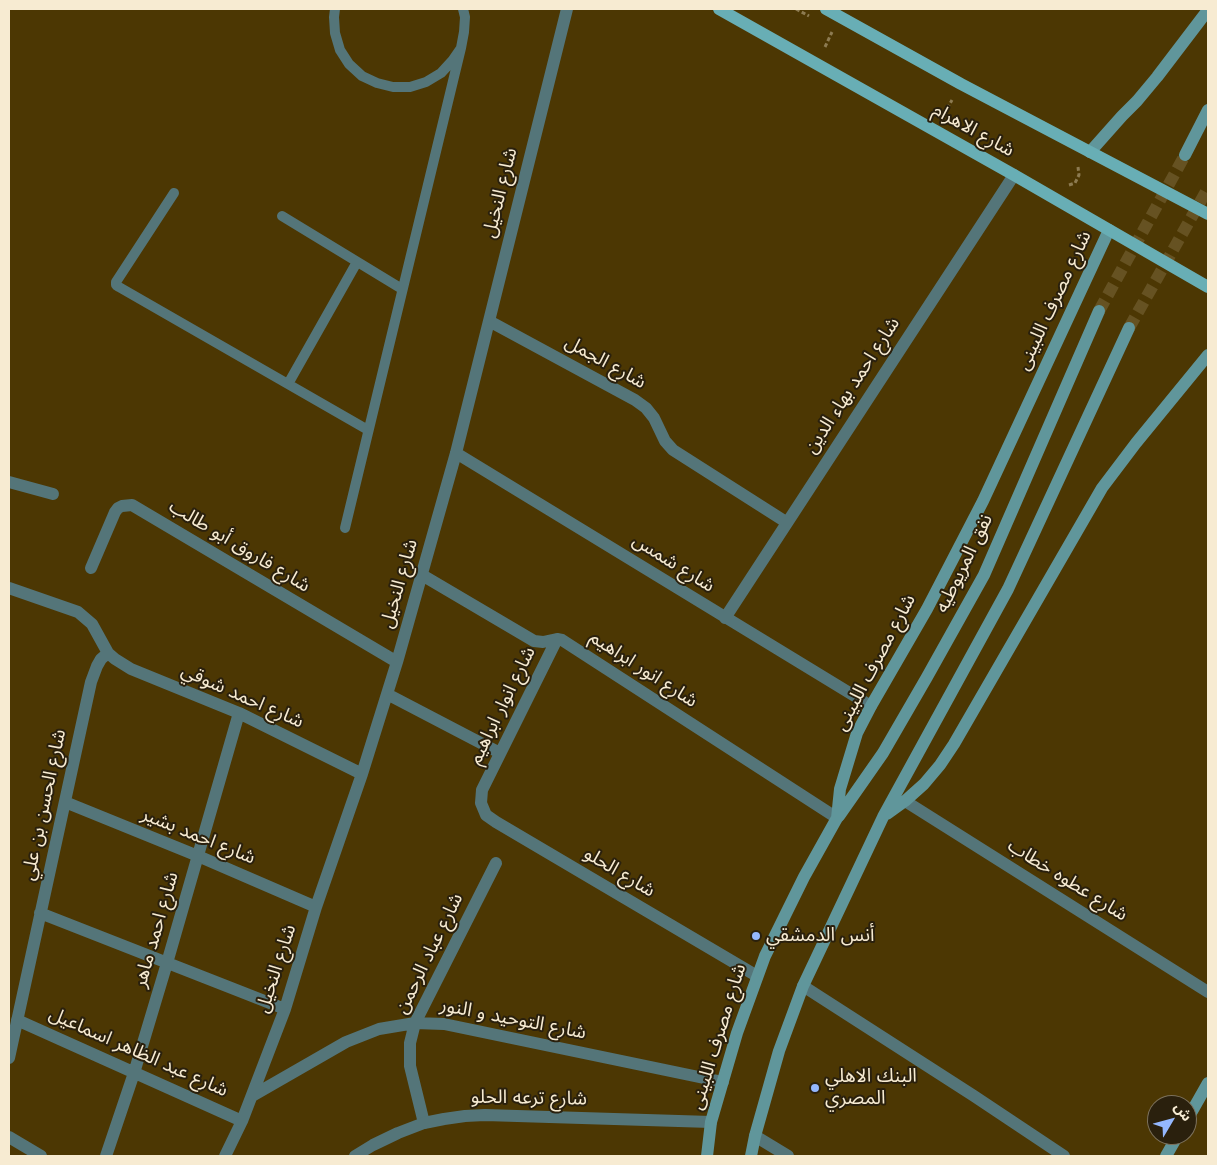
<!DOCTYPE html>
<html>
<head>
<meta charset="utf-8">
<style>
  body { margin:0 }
  #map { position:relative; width:1217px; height:1165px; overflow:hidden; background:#4c3703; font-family:Jost,"Noto Sans Arabic",sans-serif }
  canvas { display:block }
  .frame { position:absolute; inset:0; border:10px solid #f7ebd2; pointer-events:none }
  .north { position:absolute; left:1147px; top:1095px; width:50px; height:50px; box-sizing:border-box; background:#2a200d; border:1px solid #7c715c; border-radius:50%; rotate:53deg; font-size:14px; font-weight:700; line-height:20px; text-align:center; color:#f7ebd2 }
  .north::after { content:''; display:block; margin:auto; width:18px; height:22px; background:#94b7fd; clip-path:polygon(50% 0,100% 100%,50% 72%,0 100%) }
</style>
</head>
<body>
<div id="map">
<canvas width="1217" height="1165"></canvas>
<div class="frame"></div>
<div class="north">ش</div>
</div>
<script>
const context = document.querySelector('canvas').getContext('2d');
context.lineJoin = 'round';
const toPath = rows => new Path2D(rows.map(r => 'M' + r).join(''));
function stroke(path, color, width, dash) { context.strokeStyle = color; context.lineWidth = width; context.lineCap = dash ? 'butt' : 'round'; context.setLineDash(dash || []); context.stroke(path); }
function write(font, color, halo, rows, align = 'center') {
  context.font = font + ' Jost,"Noto Sans Arabic",sans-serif'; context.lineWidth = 4; context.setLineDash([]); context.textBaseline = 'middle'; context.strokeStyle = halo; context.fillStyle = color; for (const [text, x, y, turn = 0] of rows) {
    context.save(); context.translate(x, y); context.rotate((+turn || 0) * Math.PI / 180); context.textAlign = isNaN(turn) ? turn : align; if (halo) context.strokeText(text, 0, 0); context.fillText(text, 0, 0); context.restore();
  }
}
stroke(toPath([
  [1099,311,1185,155],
  [1129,328,1208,188]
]), '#665222', 12, [12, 6]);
stroke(toPath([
  [796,9,809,16],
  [825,47,832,32],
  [944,114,952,100],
  [1069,185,1075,183,1079,175,1078,167]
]), '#8d7b51', 3, [4, 2.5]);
stroke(toPath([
  [335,9,334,17,335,33,340,50,349,64,362,76,377,83,393,87,410,87,426,82,441,73,452,61,461,48,464,32,465,17,463,9],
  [174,193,116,282,116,285,119,287,368,430],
  [282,216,402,289],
  [288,384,357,262],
  [345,528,461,48]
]), '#547579', 10);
stroke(toPath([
  [489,321,635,400,646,408,654,418,665,441,673,450,786,522],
  [456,453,871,706],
  [9,482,53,494],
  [91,568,115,512,118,508,122,506,132,505,397,662],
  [422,575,534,641,543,642,557,639,562,640,837,818],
  [9,588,78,612,92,624,108,653,115,659,131,669,239,713,362,774],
  [725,618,1014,175],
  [557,639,482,790,481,803,486,815,496,822,757,976],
  [387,694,500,753],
  [905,801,1208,992],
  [65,802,198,856,316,907],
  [40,913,285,1009],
  [803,986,974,1096,1064,1156],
  [17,1020,242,1121],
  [9,1058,91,682,97,666,101,659,108,653],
  [252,1096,346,1042,379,1029,415,1023,444,1024,723,1082],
  [424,1123,410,1066,410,1043,415,1023,496,863],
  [755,1136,788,1156],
  [9,1137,41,1156],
  [106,1156,134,1073,167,963,239,713],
  [225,1156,242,1121,285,1009,316,907,362,774,397,662,456,453,567,9]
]), '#547579', 12);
stroke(toPath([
  [355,1156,373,1145,398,1133,424,1123,444,1119,465,1116,485,1115,711,1122]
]), '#547579', 12);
stroke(toPath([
  [1090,152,1122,116,1137,101,1157,77,1208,10],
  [1185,155,1208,110],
  [887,814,905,801,924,784,940,765,954,744,1102,488,1136,443,1208,355],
  [839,816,883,753,927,677,984,575,1099,311],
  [1187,1120,1208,1083],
  [707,1156,711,1122,737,1033,765,956,804,877,837,818,840,789,857,733,871,706,927,609,983,501,1109,230],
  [751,1156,755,1136,779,1051,803,986,883,817,1008,589,1129,328],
  [1166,1156,1178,1135]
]), '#60969b', 12);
stroke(toPath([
  [719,9,1014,175,1208,287],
  [826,9,961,84,1208,214]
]), '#68aeb5', 12);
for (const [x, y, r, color] of [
  [756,936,5,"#94b7fd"],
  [815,1088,5,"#94b7fd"]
]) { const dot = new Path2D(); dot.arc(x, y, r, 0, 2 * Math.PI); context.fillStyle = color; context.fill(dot); stroke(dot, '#2a200d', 2); }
write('19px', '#f7ebd2', '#2a200d', [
  ["شارع الاهرام",973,131,29],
  ["شارع النخيل",501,193,-76],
  ["شارع مصرف اللبينى",1055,301,-65],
  ["شارع الجمل",605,363,29],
  ["شارع احمد بهاء الدين",853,386,-57],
  ["شارع فاروق أبو طالب",239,547,31],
  ["شارع شمس",673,564,32],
  ["نفق المريوطيه",965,564,-64],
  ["شارع النخيل",400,584,-74],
  ["شارع مصرف اللبينى",876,663,-62],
  ["شارع انور ابراهيم",643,670,33],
  ["شارع احمد شوقي",242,697,24],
  ["شارع انوار ابراهيم",503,706,-64],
  ["شارع الحسن بن علي",45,805,-78],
  ["شارع احمد بشير",198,837,22],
  ["شارع الحلو",619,873,31],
  ["شارع عطوه خطاب",1067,881,32],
  ["شارع احمد ماهر",157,930,-74],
  ["شارع عباد الرحمن",430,954,-64],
  ["شارع النخيل",277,969,-72],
  ["شارع التوحيد و النور",513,1020,11],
  ["شارع مصرف اللبينى",719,1037,-73],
  ["شارع عبد الظاهر اسماعيل",138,1053,24],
  ["شارع ترعه الحلو",529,1099,1]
]);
write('19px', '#f7ebd2', '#2a200d', [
  ["أنس الدمشقي",766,936],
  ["البنك الاهلي",825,1077],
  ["المصري",825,1099]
], 'left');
</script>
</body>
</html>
